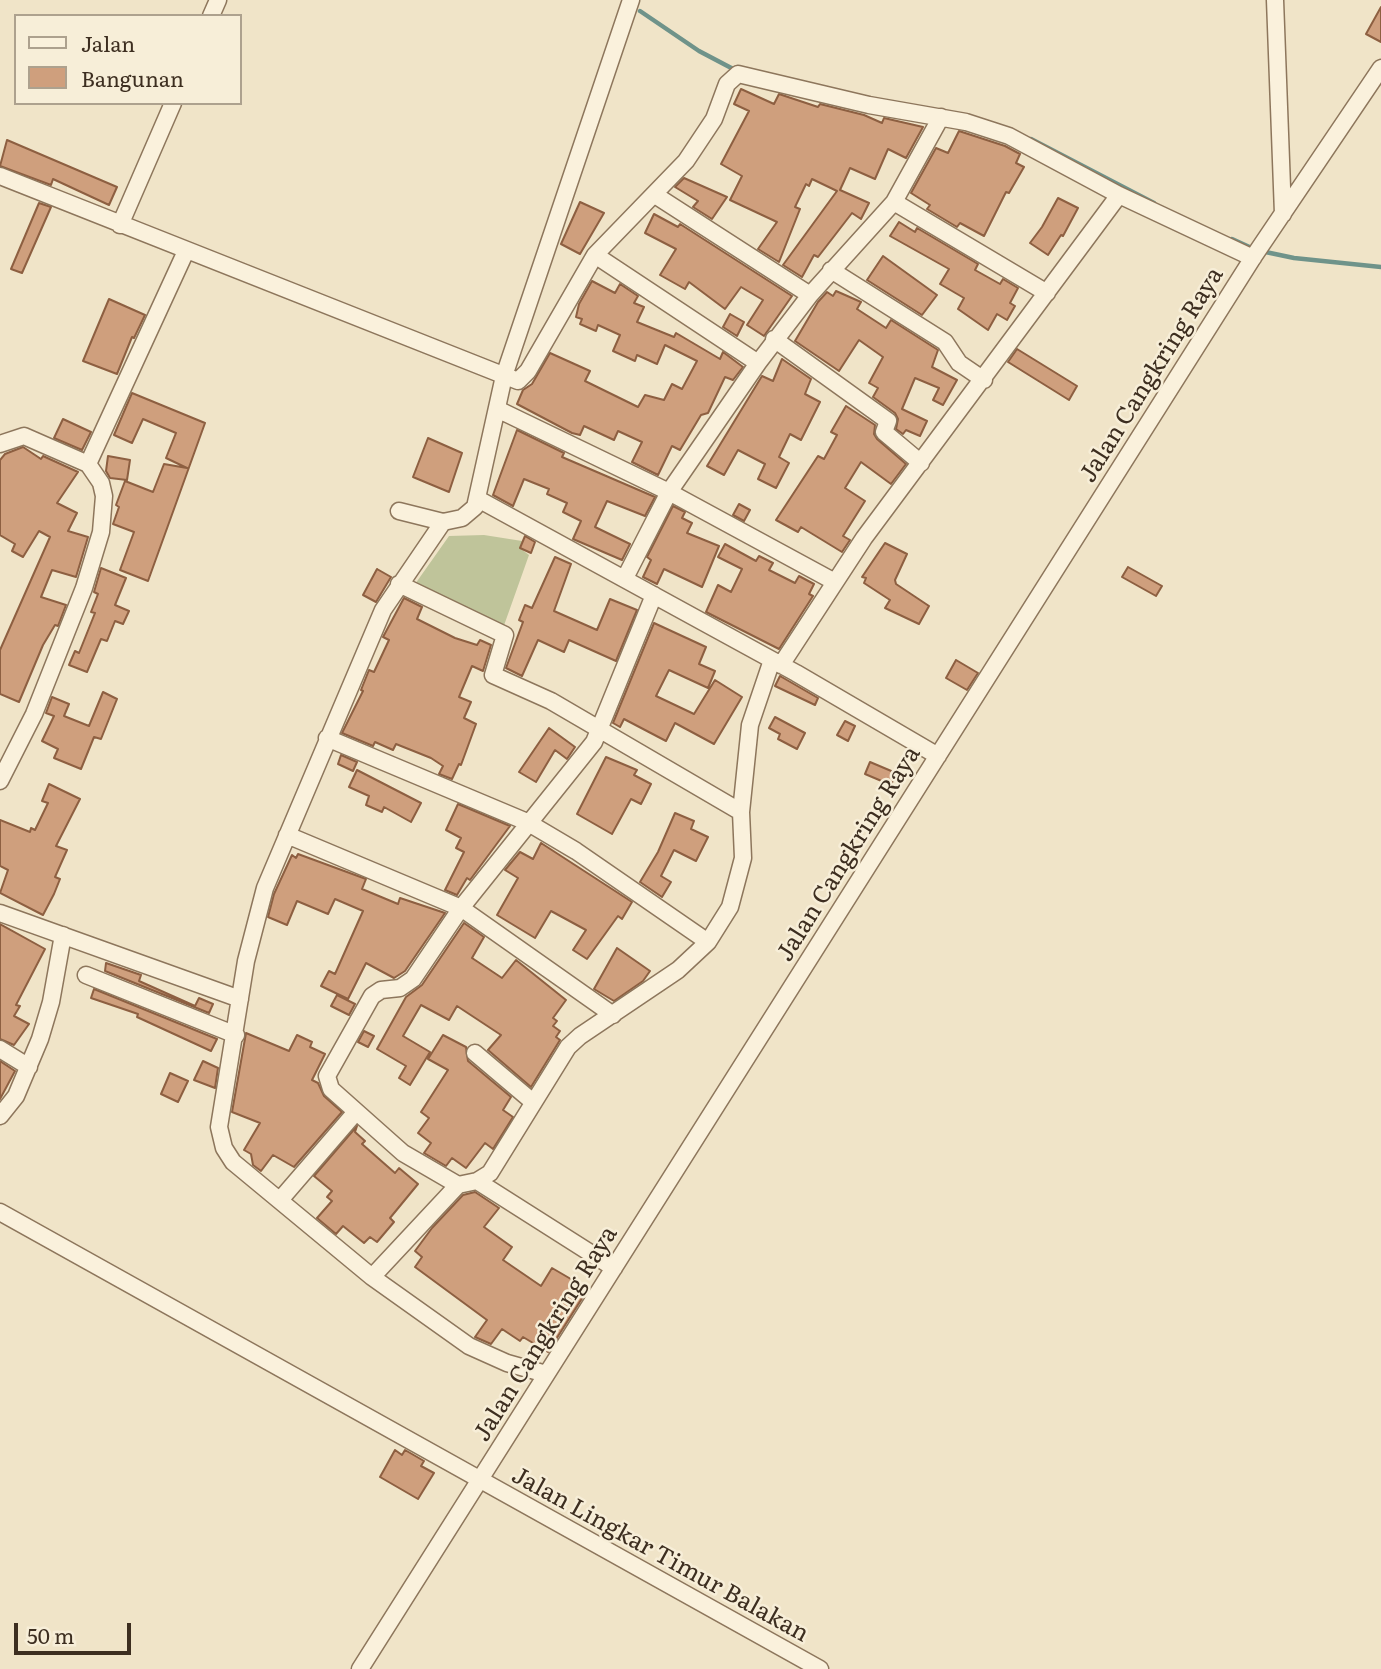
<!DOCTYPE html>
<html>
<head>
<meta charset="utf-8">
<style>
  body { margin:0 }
  #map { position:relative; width:1381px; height:1669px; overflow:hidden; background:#f0e4c8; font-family:Literata,serif }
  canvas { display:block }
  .legend { position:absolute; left:14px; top:14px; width:228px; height:91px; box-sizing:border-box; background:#f7eed8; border:2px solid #ada18e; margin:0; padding:9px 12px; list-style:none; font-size:21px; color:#3d2e20 }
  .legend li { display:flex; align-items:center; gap:14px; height:35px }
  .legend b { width:35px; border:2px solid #ada18e }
  .scale { position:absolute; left:14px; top:1623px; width:117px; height:32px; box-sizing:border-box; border:4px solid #3d2e20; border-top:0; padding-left:9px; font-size:21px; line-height:24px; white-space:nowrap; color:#3d2e20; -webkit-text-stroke:5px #f7eed8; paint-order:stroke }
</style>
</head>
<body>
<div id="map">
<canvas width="1381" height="1669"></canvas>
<ul class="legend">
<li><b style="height:9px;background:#faf1dc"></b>Jalan</li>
<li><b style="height:19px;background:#cf9f7d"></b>Bangunan</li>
</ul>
<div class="scale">50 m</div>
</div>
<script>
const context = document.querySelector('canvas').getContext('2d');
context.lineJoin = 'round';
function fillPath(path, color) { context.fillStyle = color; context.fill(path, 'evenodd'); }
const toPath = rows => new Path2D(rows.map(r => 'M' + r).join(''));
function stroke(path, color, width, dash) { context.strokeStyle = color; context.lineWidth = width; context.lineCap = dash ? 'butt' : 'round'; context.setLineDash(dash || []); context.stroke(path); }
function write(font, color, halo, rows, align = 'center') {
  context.font = font + ' Literata,serif'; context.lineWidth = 5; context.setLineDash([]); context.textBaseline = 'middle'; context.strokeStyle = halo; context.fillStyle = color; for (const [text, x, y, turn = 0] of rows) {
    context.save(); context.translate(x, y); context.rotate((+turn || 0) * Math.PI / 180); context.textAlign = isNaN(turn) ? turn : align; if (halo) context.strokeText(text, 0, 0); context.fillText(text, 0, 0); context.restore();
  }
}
fillPath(toPath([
  [484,535,522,541,521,549,529,555,502,631,413,587,449,536]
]), '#bfc49a');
stroke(toPath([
  [640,11,699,51,737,71],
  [1031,139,1154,203],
  [1232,239,1256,250,1294,258,1381,267]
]), '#6f938a', 4.5);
const building = toPath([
  [1381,7,1381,42,1366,34,1381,7],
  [741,89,774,104,779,94,818,107,820,104,864,115,882,123,884,118,923,127,906,158,888,149,875,179,850,168,840,190,869,203,861,219,852,213,818,257,814,255,802,277,783,265,837,191,812,179,809,186,806,184,795,207,800,209,779,262,758,249,777,222,730,200,742,176,721,164,749,111,734,104,741,89],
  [959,131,1005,146,1020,154,1016,163,1024,167,1009,193,1006,192,984,236,960,223,957,227,927,209,930,205,911,193,936,148,948,153,959,131],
  [7,140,117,187,109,205,53,179,51,185,0,166,7,140],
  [684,178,727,197,712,219,693,207,698,201,675,187,684,178],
  [1058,198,1078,208,1063,236,1061,235,1048,255,1030,243,1042,227,1058,198],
  [580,202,604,213,580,254,561,244,580,202],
  [39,203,51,207,22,273,11,269,39,203],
  [654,214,678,227,680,224,792,296,764,336,747,325,763,300,741,287,725,309,689,282,685,289,660,275,676,249,645,233,654,214],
  [899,222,915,232,917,228,978,264,975,270,1000,284,1003,279,1018,288,1010,303,1015,306,1007,320,997,314,988,330,958,309,964,298,940,284,949,269,890,236,899,222],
  [883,256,937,295,922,315,867,280,883,256],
  [592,281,615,293,620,284,638,296,634,303,644,307,637,322,674,337,676,333,720,359,723,352,743,367,733,380,725,377,708,413,701,415,680,450,672,446,658,475,632,462,642,442,618,431,614,440,584,426,580,435,572,433,517,404,523,390,532,384,550,353,590,371,585,381,638,407,645,395,664,400,672,384,682,389,697,361,665,345,657,364,637,355,635,361,613,351,620,335,598,325,596,331,580,324,582,319,576,317,579,304,592,281],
  [836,291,861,302,857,309,886,328,891,320,938,350,932,367,957,380,943,405,933,400,939,388,915,378,902,409,927,421,920,436,906,430,903,434,896,429,898,419,895,413,873,397,878,388,869,383,883,357,859,340,839,371,795,341,818,302,827,292,833,296,836,291],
  [109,299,145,315,134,338,132,337,117,374,83,361,109,299],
  [730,314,744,322,737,336,723,327,730,314],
  [1017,349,1077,386,1069,400,1008,362,1017,349],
  [782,359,811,379,805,394,820,402,801,440,790,434,779,457,789,463,776,488,758,479,765,464,738,450,724,475,707,466,762,376,773,381,782,359],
  [132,393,205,423,148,581,120,570,134,532,113,524,119,507,116,505,125,481,153,492,164,464,187,468,166,458,176,433,143,419,132,443,114,435,132,393],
  [846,406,875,425,874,434,877,439,906,464,891,484,861,462,845,488,865,501,843,536,850,540,842,552,801,527,798,532,776,520,818,456,824,459,837,435,831,432,846,406],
  [63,419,91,432,82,450,54,438,63,419],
  [517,430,564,453,562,457,655,497,645,516,607,501,595,527,630,544,622,560,573,539,581,521,563,512,567,503,547,494,549,489,524,479,513,506,493,495,517,430],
  [428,438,462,453,449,492,413,477,428,438],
  [23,447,41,459,43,456,78,472,57,503,77,513,68,531,88,537,76,577,52,570,41,597,66,605,58,626,55,625,43,645,19,702,0,694,0,650,50,537,39,531,23,557,12,551,15,544,0,535,0,460,5,454,23,447],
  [108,456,130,460,127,480,110,478,106,471,108,456],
  [739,504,750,510,744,521,733,515,739,504],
  [673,506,685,512,682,518,692,523,687,533,719,546,702,587,664,569,657,584,643,577,651,560,647,557,673,506],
  [525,536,535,542,531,553,520,548,525,536],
  [885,543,907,554,895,580,896,584,929,606,919,624,885,608,890,600,864,583,866,578,862,577,885,543],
  [725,544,756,561,759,556,773,563,769,570,795,583,799,576,814,584,809,594,813,596,779,649,706,612,718,585,731,592,742,569,718,557,725,544],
  [555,557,571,564,554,611,597,630,610,599,637,610,616,661,569,640,564,652,538,640,522,676,506,668,523,622,519,620,525,605,532,608,555,557],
  [1128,567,1162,586,1156,596,1122,577,1128,567],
  [101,568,126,578,115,605,129,611,123,624,115,621,107,641,101,639,87,672,69,665,75,651,79,653,95,613,91,612,98,594,94,592,101,568],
  [377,569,391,577,376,602,363,595,377,569],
  [404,598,422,607,417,619,455,638,477,645,480,640,491,645,483,671,472,666,459,697,471,702,464,718,476,724,461,765,459,764,452,779,439,774,443,766,431,758,396,744,393,750,375,742,373,746,342,733,363,691,361,690,369,670,374,672,389,640,383,637,404,598],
  [654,623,706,647,699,664,715,671,708,688,669,670,656,696,694,714,715,680,742,697,714,744,675,723,666,741,624,719,620,727,613,723,654,623],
  [956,660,978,673,967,690,946,678,956,660],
  [780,676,818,698,815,705,775,686,780,676],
  [103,692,117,699,101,739,94,737,81,769,54,758,58,749,42,741,54,716,46,713,52,697,69,704,64,716,89,726,103,692],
  [775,717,805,733,797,749,778,739,780,734,769,728,775,717],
  [845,721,855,726,848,741,837,735,845,721],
  [549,728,575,747,567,759,555,750,536,782,519,772,549,728],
  [341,755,357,762,353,771,338,764,341,755],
  [606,757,637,770,634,775,651,784,641,804,631,799,612,834,577,814,606,757],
  [870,762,896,773,891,785,865,774,870,762],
  [357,770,421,803,411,822,384,807,382,812,366,805,369,796,349,787,357,770],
  [49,784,80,799,56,846,67,850,55,877,60,879,54,894,43,915,0,893,8,870,0,866,0,820,30,832,31,828,35,830,48,803,42,801,49,784],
  [458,804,510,826,470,880,467,878,457,895,445,890,464,852,456,848,461,838,446,830,458,804],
  [675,813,694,821,691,829,708,837,696,861,674,850,661,876,671,882,662,897,640,882,658,852,675,813],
  [541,843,632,902,622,919,618,916,587,959,573,950,586,930,551,911,535,938,497,915,518,878,505,870,520,852,533,859,541,843],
  [298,854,366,879,362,889,398,904,400,898,445,913,405,971,394,978,366,963,348,999,321,986,329,971,335,974,363,911,335,899,328,914,297,901,287,925,268,917,274,894,292,855,296,858,298,854],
  [464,923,484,937,472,958,502,978,516,960,566,1000,553,1018,557,1021,553,1026,560,1031,556,1037,560,1040,531,1087,488,1050,501,1035,457,1006,449,1020,421,1005,403,1036,430,1052,410,1085,399,1078,406,1066,377,1049,406,997,422,985,464,923],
  [0,924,45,949,16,1005,20,1006,14,1016,29,1024,14,1045,0,1039,0,924],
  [617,948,650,971,643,981,614,1001,594,989,617,948],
  [106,963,141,975,139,981,195,1006,199,998,213,1004,209,1013,105,971,106,963],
  [94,989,217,1039,211,1051,137,1017,138,1014,91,998,94,989],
  [337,995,355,1004,349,1015,331,1006,337,995],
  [364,1031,374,1036,368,1047,358,1042,364,1031],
  [246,1033,289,1051,297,1035,312,1042,310,1047,325,1054,312,1080,318,1083,324,1096,342,1112,294,1167,273,1155,261,1171,253,1165,251,1154,244,1150,260,1123,232,1112,246,1033],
  [443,1035,466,1047,468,1061,511,1097,503,1110,513,1117,493,1149,485,1143,466,1168,452,1158,446,1166,424,1153,431,1143,418,1133,429,1118,421,1112,448,1070,428,1059,443,1035],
  [0,1061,15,1071,0,1099,0,1061],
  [203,1061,218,1068,215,1088,194,1080,203,1061],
  [170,1073,188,1081,178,1102,161,1094,170,1073],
  [357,1126,355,1132,365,1141,362,1144,395,1173,399,1168,418,1184,390,1218,394,1222,377,1242,370,1237,364,1243,343,1226,336,1234,317,1218,332,1201,327,1197,332,1191,314,1176,357,1126],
  [475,1192,499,1208,484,1227,512,1247,503,1260,541,1286,552,1268,588,1289,548,1352,523,1337,520,1341,502,1329,491,1344,475,1337,487,1320,415,1267,422,1257,415,1251,432,1228,463,1195,475,1192],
  [395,1450,402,1455,405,1450,424,1461,421,1466,434,1473,418,1499,380,1477,395,1450]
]);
fillPath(building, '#cf9f7d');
stroke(building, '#8d5f41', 2);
const minor = toPath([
  [1275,0,1283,214],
  [211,16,218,0],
  [0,176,518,381,528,371,595,255,686,161,714,119,727,84,738,74,869,105,966,122,1009,136,1119,195,1253,258],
  [655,195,810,295],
  [894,202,1047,293],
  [120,225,173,103],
  [595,255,758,363],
  [831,270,945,342,959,363,984,380],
  [774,339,888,421,884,432,921,463],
  [497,409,669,492,835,582],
  [0,444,24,436,88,464],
  [478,499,796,673,938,756],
  [399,511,443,522,462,518,475,507,504,376,631,0],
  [443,522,383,610,265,888,246,961,219,1127,224,1148,233,1162,372,1277,469,1346,507,1363,546,1374],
  [625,578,669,492,758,363,810,295,894,202,941,117],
  [399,584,505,635,493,675,551,701,741,812],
  [781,665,864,538,1119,195],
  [327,738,527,822,576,851,708,942],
  [0,781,34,714,84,588,101,532,104,496,101,483,88,464,186,251],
  [287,835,461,908,613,1015],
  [0,913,240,999],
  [86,975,236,1035],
  [0,1049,29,1067],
  [475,1053,533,1102],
  [0,1116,16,1096,40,1039,51,1002,63,935],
  [477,1181,490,1173,568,1047,580,1036,678,970,708,942,730,907,743,858,741,812,750,725,772,660],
  [280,1200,355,1113],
  [0,1212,820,1669],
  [614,1268,477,1181,458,1185,403,1153,331,1089,327,1076,372,996,381,990,400,988,413,979,461,908,594,742,654,595],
  [372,1277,458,1185],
  [360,1669,1254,256,1381,68]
]);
stroke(minor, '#8d765c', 19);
stroke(minor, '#faf1dc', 16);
write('24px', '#3d2e20', '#f7eed8', [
  ["Jalan Cangkring Raya",1152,375,-58],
  ["Jalan Cangkring Raya",849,854,-58],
  ["Jalan Cangkring Raya",546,1334,-58],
  ["Jalan Lingkar Timur Balakan",660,1555,29]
]);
</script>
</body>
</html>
